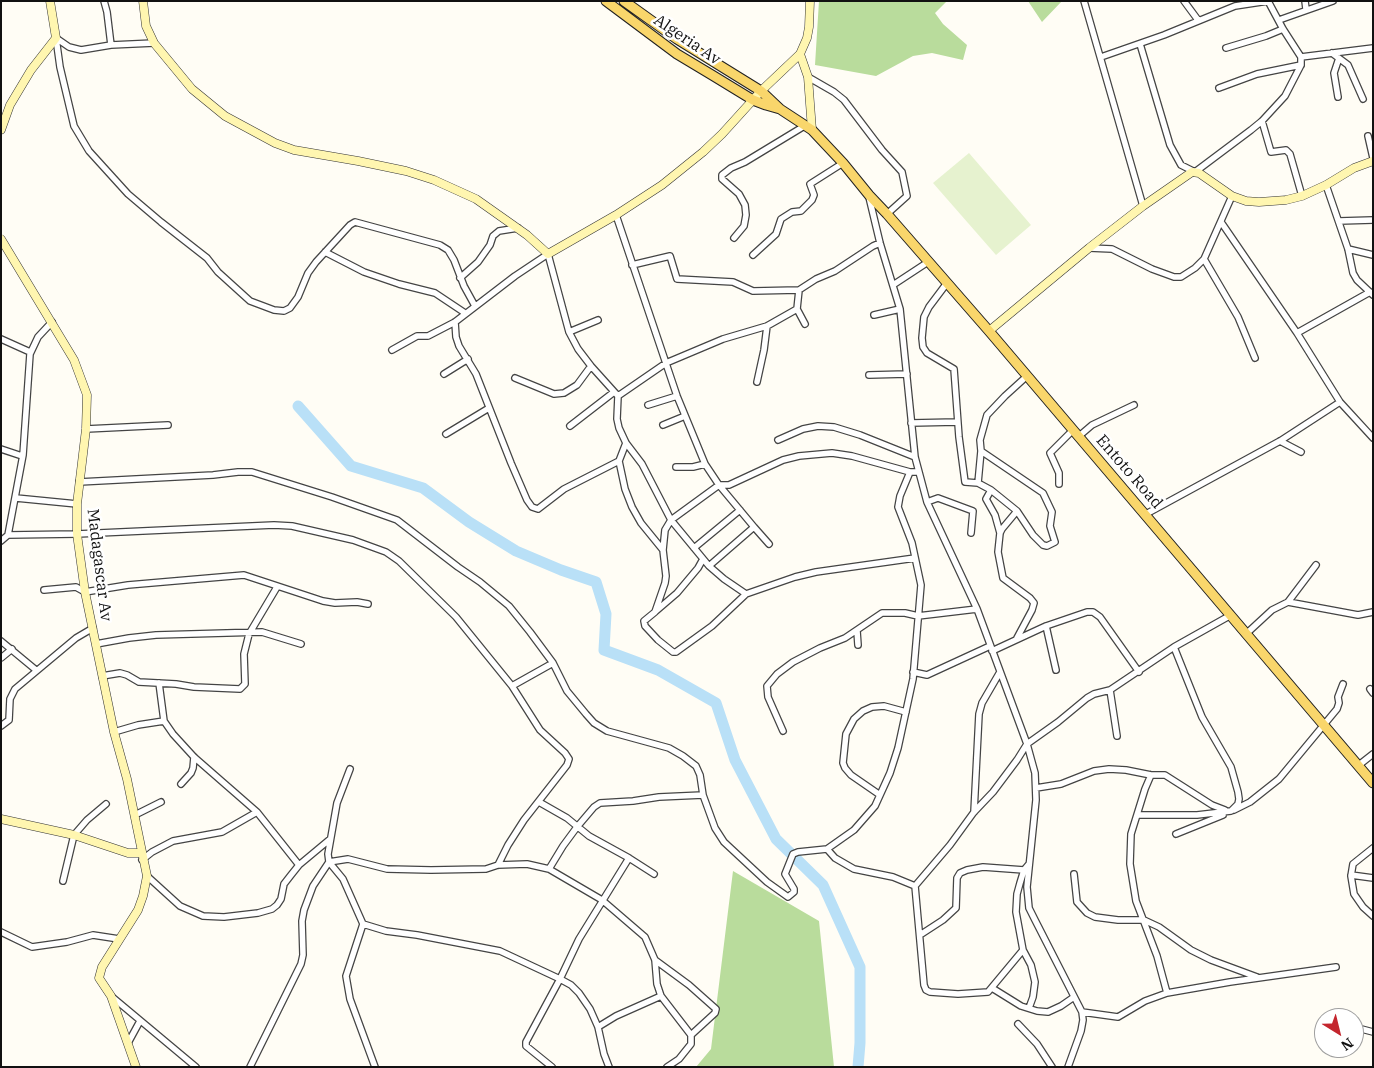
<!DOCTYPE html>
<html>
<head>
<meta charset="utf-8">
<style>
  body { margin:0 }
  #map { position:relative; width:1374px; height:1068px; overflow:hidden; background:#fffdf5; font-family:"IBM Plex Serif",serif }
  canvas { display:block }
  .frame { position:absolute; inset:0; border:2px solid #111; pointer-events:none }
  .north { position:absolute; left:1314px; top:1008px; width:50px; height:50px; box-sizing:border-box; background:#fff; border:1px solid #a0a0a0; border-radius:50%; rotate:144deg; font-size:14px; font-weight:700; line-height:20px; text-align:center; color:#111 }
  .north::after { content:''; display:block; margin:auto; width:18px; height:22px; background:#c4262e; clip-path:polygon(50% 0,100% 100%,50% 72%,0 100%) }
</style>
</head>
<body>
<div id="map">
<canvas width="1374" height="1068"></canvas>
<div class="frame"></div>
<div class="north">N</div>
</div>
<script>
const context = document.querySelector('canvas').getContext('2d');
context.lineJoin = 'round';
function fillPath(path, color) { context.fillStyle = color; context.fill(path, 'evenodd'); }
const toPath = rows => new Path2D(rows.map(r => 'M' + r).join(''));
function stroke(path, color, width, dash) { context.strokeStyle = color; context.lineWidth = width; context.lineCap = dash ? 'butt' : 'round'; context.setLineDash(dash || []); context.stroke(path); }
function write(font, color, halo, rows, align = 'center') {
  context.font = font + ' "IBM Plex Serif",serif'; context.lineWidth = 5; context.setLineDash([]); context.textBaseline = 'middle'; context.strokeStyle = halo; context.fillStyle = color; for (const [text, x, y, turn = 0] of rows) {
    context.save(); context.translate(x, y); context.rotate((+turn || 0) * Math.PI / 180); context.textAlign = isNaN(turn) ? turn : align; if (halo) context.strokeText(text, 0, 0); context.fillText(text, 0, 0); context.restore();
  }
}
fillPath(toPath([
  [819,1,947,1,935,13,943,24,967,45,963,60,932,53,913,56,876,76,815,65],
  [1028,1,1062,1,1042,22],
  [733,871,819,921,834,1067,696,1067,711,1049]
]), '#b9dc9c');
fillPath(toPath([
  [969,153,1031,225,996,255,933,183]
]), '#e6f2cf');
stroke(toPath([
  [298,406,351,466,423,488,469,522,516,551,561,570,596,582,606,614,604,650,658,670,716,703,735,760,776,839,823,885,860,967,860,1043,858,1067]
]), '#b9e0f7', 11);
const street = toPath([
  [104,1,107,12,111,45],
  [1084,1,1143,206],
  [1184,1,1198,20],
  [1305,1,1306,9],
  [1279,20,1333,1],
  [56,38,60,67,74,126,89,151,128,194,161,222,207,258,218,272,250,301,274,310,284,311,290,308,298,297,308,273,316,262,350,225,355,222,440,245,448,250,454,260,464,286,475,306],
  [56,38,69,47,81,50,111,45,154,43],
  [1140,44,1170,145,1181,165,1195,172,1251,130,1262,121,1285,96,1301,65,1301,57,1283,29,1268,1],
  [1226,48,1266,36,1283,29],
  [1332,53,1348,65,1363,99],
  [1101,57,1164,35,1235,6,1268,1],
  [1301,57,1373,48],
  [808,77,834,92,844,100,882,150,902,172,907,196,887,214],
  [1219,88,1257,74,1301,65],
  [1338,97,1334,73,1339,58],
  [1262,121,1271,152,1286,150,1290,154,1302,196],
  [1368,136,1373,158],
  [1326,185,1348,249,1353,273,1357,280,1373,295],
  [869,197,880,243,900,309,915,457,927,502,977,609,1027,744,1035,773,1036,800,1027,887,1029,908,1035,920,1082,1012,1083,1020,1081,1031,1068,1067],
  [616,215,677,396,705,464,719,485,729,485,783,460,799,456,832,453,852,456,910,472],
  [1339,221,1373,220],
  [1221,222,1297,333,1340,402,1373,438],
  [734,238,744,226,746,215,745,205,739,194,722,179,722,175,731,168,745,162,806,125],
  [1089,248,1112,249,1152,269,1174,277,1181,277,1195,268,1204,259,1232,196],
  [1348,249,1373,255],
  [325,252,364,272,399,284,435,293,465,313],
  [753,255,776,234,781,219,792,212,801,211,812,200,814,195,810,184,843,163],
  [1204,259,1238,317,1255,358],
  [632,265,670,256,677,279,733,282,753,291,799,290],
  [460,278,478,262,490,245,493,236,499,231,518,228],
  [947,283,929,307,924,317,922,338,923,347,927,353,954,369,959,437,965,482,978,483],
  [893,285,928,262],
  [797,309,805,324],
  [874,315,900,309],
  [455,322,456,337,459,346,476,374,511,463,527,500,532,507,538,509,564,489,619,461,626,443],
  [569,332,598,320],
  [1297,333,1370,292],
  [1,339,30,352],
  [392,350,417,336,428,336,455,322,515,276,548,254,569,332,578,349,591,366,618,396,617,419,619,428,626,443,642,464,671,520,709,566,724,579,746,594,795,577,816,572,915,558],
  [444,374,468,359],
  [869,375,907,374],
  [515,378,554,394,564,393,577,385,591,366],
  [757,382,764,350,767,326],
  [618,396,666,363,723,339,767,326,797,309,799,290,816,279,835,271,873,246,880,243],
  [648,405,677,396],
  [911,423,957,422],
  [663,425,685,416],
  [570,426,614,392],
  [86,429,168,425],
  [446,434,489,408],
  [1078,437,1092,425,1134,405],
  [778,440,803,429,818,426,834,427,860,435,915,457],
  [1280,441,1301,452],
  [1,449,22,456],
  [981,451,978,483,991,490,1017,511,1033,535,1043,545,1047,546,1055,542,1050,526,1052,512,1043,493,981,451,980,440,987,415,1005,396,1027,376],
  [619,461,625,489,632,507,641,523,663,550,666,576,665,583,655,612,644,621,645,626,658,640,673,652,676,652,712,626,746,594],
  [676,467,693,467,705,464],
  [79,482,213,475,238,472,252,472,332,497,397,520,458,567,480,582,509,606,530,632,553,663,567,691,586,714,594,723,607,731,669,748,683,756,696,766,700,775,703,795,659,797,633,801,600,803,594,807,577,827,563,846,549,869],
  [1059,484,1059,473,1050,453,1073,430],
  [991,490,986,499,995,515,1000,533],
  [16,498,77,504],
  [927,502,938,498,973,511,971,533],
  [1017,511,1002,529,1000,533,998,552,1003,578,1030,598,1034,603,1032,610,1017,638],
  [1146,514,1280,441,1340,402],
  [754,527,769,544],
  [8,535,23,455,30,354,38,337,52,322],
  [1,541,8,535,77,534,274,525,292,526,353,540,386,552,399,561,456,617,512,686,540,730,565,753,569,759,567,765,524,820,508,845,498,865],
  [694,548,740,510],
  [663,550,665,530,671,520,719,485,754,527,709,566],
  [44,590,76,587,85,592,128,585,244,575,323,601,335,603,357,602,368,604],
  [1288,602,1316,565],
  [656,611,677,593,698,568,703,559],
  [1046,626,1056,670],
  [857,631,858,645],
  [1246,634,1272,610,1288,602,1358,615,1373,612],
  [1,641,36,670],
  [96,644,129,638,156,635,262,632,301,644],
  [992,651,1046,626,1087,612,1093,612,1100,617,1139,672],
  [1,658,12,649],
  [913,672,927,675,990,646],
  [102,676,120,673,127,675,139,682,176,684,194,687,240,689,245,684,244,654,249,634,277,587],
  [159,683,164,721,173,734,194,757,257,812],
  [512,686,553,663],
  [1370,689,1373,693],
  [1110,690,1117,736],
  [1,726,9,720,10,699,15,689,76,638,93,628],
  [783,731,768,697,767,686,777,674,793,662,820,648,845,638,882,613,905,613,918,616,977,609],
  [114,732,138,725,164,721],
  [1359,765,1373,754],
  [350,769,337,803,328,854,329,862,343,879,363,924,386,931,417,935,500,951,560,979,526,1042,526,1046,552,1067],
  [1151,775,1145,789,1131,834,1130,864,1136,901,1157,956,1167,993],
  [181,784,191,773,193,768,194,757],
  [1036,788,1061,784,1094,771,1109,769,1126,770,1151,775,1165,775,1212,805,1225,810],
  [703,795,715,828,724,842,767,882,788,897,794,892,794,889,785,874,793,854,798,852,827,849,854,830,875,806,890,773,898,748,913,679,921,585,912,543,898,507,900,496,910,472,918,472],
  [880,795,851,775,845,768,843,763,846,734,854,719,863,711,872,707,884,706,906,712],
  [539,802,567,818,589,836,629,858,654,874],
  [1234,810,1250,802,1279,779,1337,709,1339,703,1338,697,1343,684],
  [974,812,979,714,982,703,1000,672],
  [135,815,161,802],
  [1137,815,1197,815,1231,811,1238,804,1239,799,1238,792,1231,767,1202,717,1174,647],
  [1176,834,1223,815],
  [1373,848,1353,864,1351,876,1354,894,1363,907,1373,916],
  [827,849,835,858,854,869,893,877,915,886,950,845,974,812,993,792,1017,760,1027,744,1058,722,1087,698,1094,694,1110,690,1174,647,1231,615],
  [142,860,152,852,173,841,222,832,257,812,299,865],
  [1074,874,1077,902,1087,913,1095,917,1118,920,1144,920,1159,927,1191,950,1211,960,1257,977],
  [1351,875,1373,878],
  [147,876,180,906,203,916,224,917,258,913,272,909,277,905,281,899,284,884,291,875,299,865,329,840],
  [63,881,74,835,87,820,106,804],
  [915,886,924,985,926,990,930,992,958,994,988,992,1023,950],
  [363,924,346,976,350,999,375,1067],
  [1,932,32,947,67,942,93,935,119,939],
  [920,935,943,920,956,908,957,878,960,873,967,870,983,867,1024,870],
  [655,960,689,985,716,1009,715,1013,691,1035],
  [992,988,1021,1006,1037,1011,1048,1012,1061,1006,1074,997],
  [111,996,196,1067],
  [1029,1008,1033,997,1035,982,1031,965,1023,950,1016,912,1017,894,1020,883,1024,870,1029,864],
  [1082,1012,1118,1017,1145,1001,1167,993,1230,982,1336,967],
  [1018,1024,1037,1044,1052,1067],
  [598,1027,616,1016,661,996],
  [1354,1027,1373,1032],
  [128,1043,140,1021],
  [250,1067,301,964,303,955,302,921,304,910,313,886,329,862,348,859,387,869,431,870,486,869,498,865,527,864,549,869,602,900,645,937,655,960,657,984,661,996,691,1035,691,1044,679,1059,667,1067],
  [609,1067,604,1054,598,1027,590,1009,579,993,571,985,560,979,579,939,629,858]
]);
const secondary = toPath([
  [143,1,146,26,154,43,192,89,225,116,275,143,294,150,358,161,406,171,434,180,476,199,527,235,548,254,616,215,662,185,703,152,722,134,761,91,800,54,807,38,809,27,810,1],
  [800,54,808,77,812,130],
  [1,130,10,105,31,70,56,38,50,1],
  [1,239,74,360,87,395,86,429,77,504,77,534,85,592,114,732,127,779,147,876,143,896,138,910,102,967,99,978,111,996,136,1067],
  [989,331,1089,248,1143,206,1192,172,1199,173,1232,196,1246,201,1259,202,1286,200,1302,196,1326,185,1354,168,1373,161],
  [1,819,74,835,128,853,141,853]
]);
const primary = toPath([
  [606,1,677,54,712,75,753,100,766,105,780,109],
  [624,1,677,39,761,91,780,109,812,130,843,163,869,195,887,214,989,331,1373,783]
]);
stroke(street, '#444', 8);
stroke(secondary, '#333', 9);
stroke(primary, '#222', 11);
stroke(street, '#fff', 5.5);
stroke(secondary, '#fff6b0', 8);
stroke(primary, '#f9d66b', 9);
write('16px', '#111', '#fff', [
  ["Algeria Av",687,40,34],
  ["Entoto Road",1129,472,49],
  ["Madagascar Av",99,565,83]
]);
</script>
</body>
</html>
